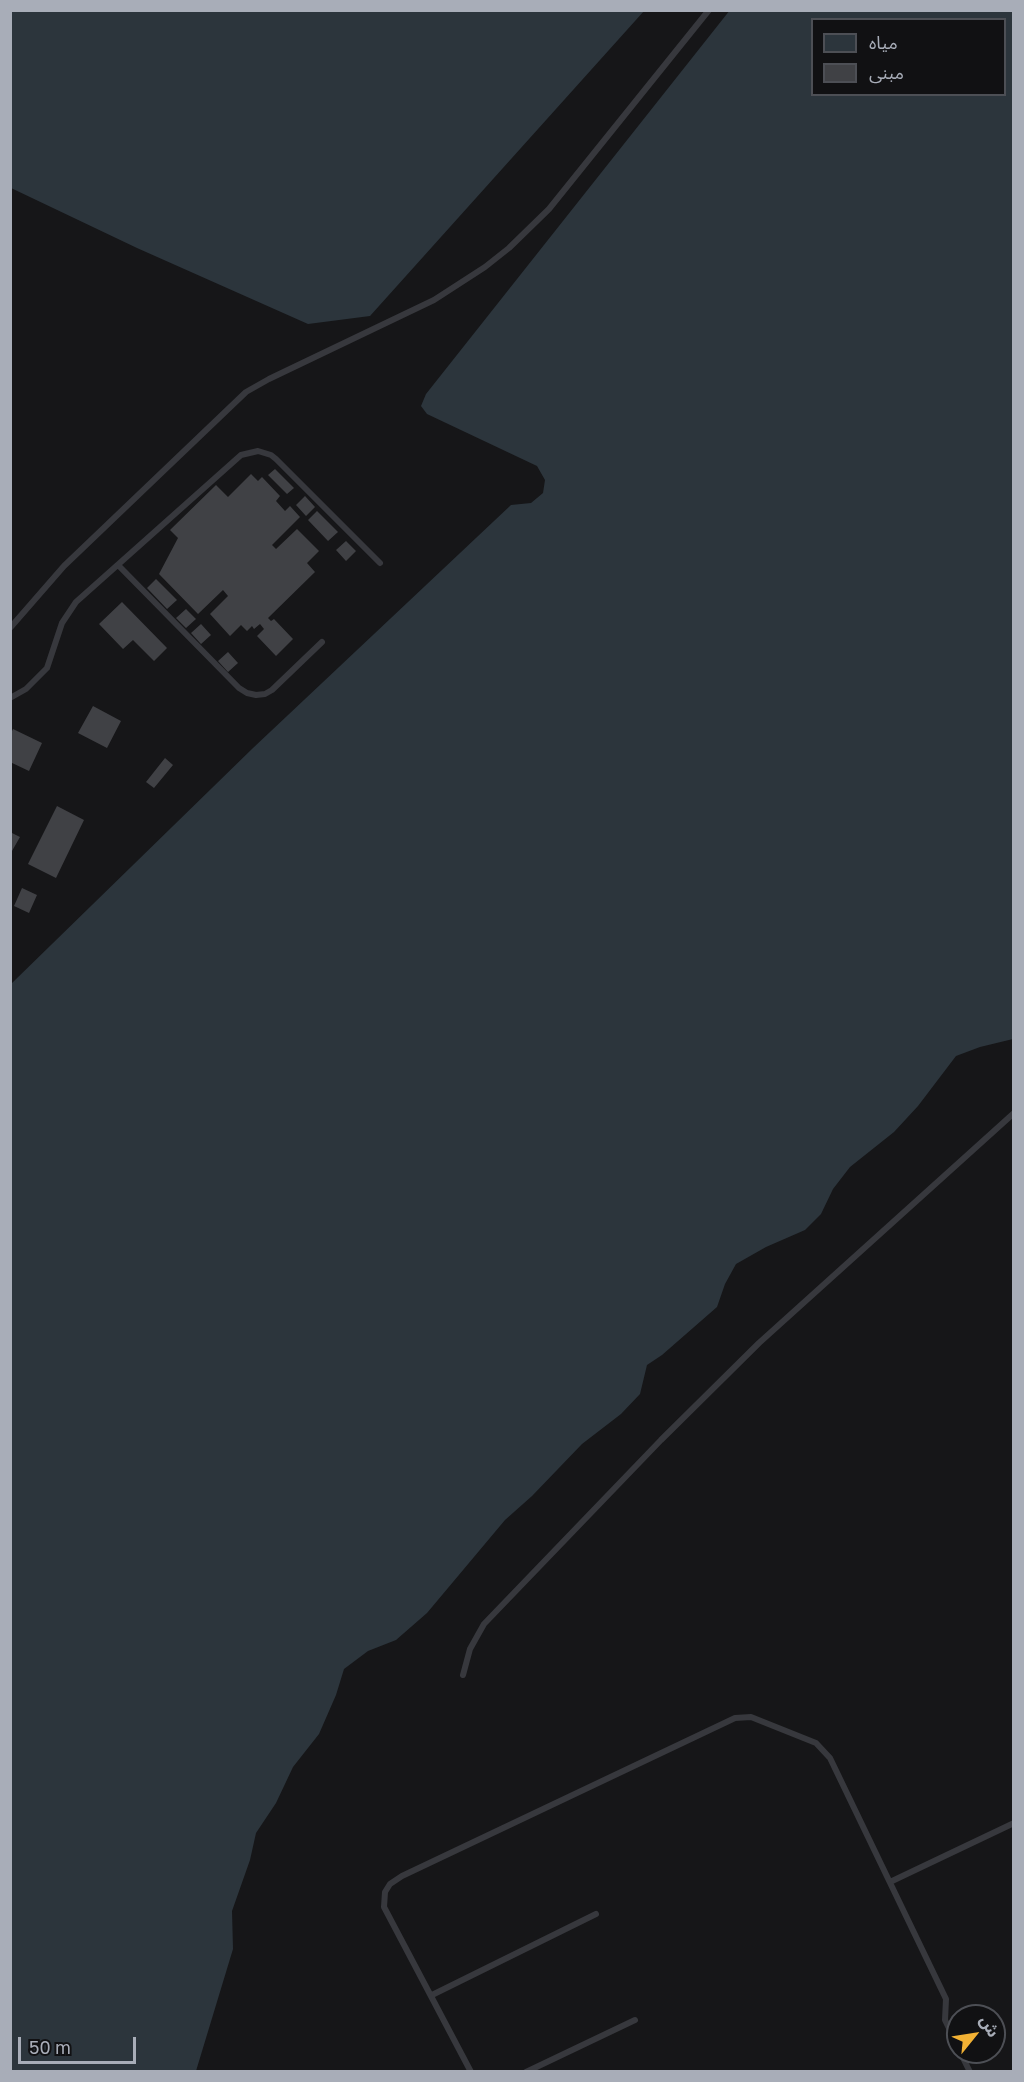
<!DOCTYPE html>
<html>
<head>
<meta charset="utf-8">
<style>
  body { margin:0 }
  #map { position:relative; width:1024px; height:2082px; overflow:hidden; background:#161618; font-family:"Golos Text","Noto Sans Arabic",sans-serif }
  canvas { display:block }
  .frame { position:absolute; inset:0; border:12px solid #a8adb8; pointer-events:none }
  .legend { position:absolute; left:811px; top:18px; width:195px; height:78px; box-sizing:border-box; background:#111113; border:2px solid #4d4f55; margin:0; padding:8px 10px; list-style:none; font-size:18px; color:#a8adb8 }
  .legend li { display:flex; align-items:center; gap:12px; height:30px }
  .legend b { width:30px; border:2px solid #4d4f55 }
  .north { position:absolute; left:946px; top:2004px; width:60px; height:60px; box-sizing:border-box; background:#111113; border:2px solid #4d4f55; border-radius:50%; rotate:60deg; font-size:16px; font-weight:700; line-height:24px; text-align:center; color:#a8adb8 }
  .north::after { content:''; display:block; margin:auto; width:21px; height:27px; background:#f2b134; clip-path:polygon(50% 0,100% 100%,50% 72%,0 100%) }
  .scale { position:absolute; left:18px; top:2037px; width:118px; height:27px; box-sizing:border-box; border:3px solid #a8adb8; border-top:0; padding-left:8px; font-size:18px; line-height:21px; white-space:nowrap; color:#a8adb8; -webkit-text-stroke:4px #111113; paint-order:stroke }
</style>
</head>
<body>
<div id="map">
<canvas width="1024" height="2082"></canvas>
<div class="frame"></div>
<ul class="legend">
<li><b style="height:16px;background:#2c353c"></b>مياه</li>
<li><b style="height:16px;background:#404145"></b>مبنى</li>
</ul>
<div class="north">ش</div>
<div class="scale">50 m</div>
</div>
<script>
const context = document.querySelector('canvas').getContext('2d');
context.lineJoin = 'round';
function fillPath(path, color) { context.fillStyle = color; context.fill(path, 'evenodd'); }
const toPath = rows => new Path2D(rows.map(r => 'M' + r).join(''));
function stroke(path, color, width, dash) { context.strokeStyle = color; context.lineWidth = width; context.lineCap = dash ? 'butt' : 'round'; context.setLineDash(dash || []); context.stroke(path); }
fillPath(toPath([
  [730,10,1013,11,1013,1039,980,1047,956,1056,918,1106,894,1132,850,1167,833,1189,821,1214,805,1230,766,1247,736,1264,725,1284,717,1307,662,1355,647,1365,640,1394,621,1414,582,1444,532,1496,505,1520,427,1613,396,1640,368,1651,344,1669,336,1695,319,1734,293,1767,276,1803,256,1833,250,1860,232,1911,233,1949,196,2071,11,2071,11,984,253,748,511,505,531,503,543,493,545,480,537,466,427,414,421,406,426,394],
  [812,20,1004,20,1004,94,812,94],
  [10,11,11,10,644,11,370,316,308,324,137,248,11,188]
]), '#2c353c');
fillPath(toPath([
  [275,469,294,488,287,494,268,475],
  [251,474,258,481,262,477,280,496,276,501,285,511,290,506,300,517,272,545,276,549,297,529,319,551,307,563,315,572,268,618,271,621,274,619,293,639,276,656,257,636,264,629,260,624,254,629,252,626,247,631,241,625,230,636,210,614,228,596,223,590,198,614,159,574,178,538,170,530,216,485,228,497],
  [305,496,315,507,306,516,296,505],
  [317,511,338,532,328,541,308,520],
  [346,541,356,551,346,561,336,550],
  [156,579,177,600,167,609,147,588],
  [122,602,167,648,154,661,133,640,123,649,99,624],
  [186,609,196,619,186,628,176,618],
  [201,624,211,635,201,644,191,633],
  [228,652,238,663,228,672,218,661],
  [93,706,121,721,107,748,78,733],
  [13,729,42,743,29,771,10,762,10,735],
  [165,758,173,765,154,788,146,782],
  [57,806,84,820,56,878,28,864],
  [10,832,20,837,12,851,10,851],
  [22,888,37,895,29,913,14,906]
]), '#404145');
stroke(toPath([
  [118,565,239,688,247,693,256,695,265,694,272,690,322,642],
  [10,628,64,566,246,392,269,379,434,300,485,267,509,248,549,209,709,10],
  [10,698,26,689,47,668,62,623,76,602,241,455,258,451,271,455,276,459,380,563],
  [463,1675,470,1649,484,1624,661,1440,759,1343,1014,1113],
  [890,1882,1014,1823],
  [432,1995,596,1914],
  [960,2052,970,2072],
  [471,2072,384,1907,385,1892,390,1884,402,1876,735,1718,751,1717,816,1743,830,1758,946,1999,945,2020,958,2047],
  [526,2072,635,2020]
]), '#37383d', 6);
</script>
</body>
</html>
